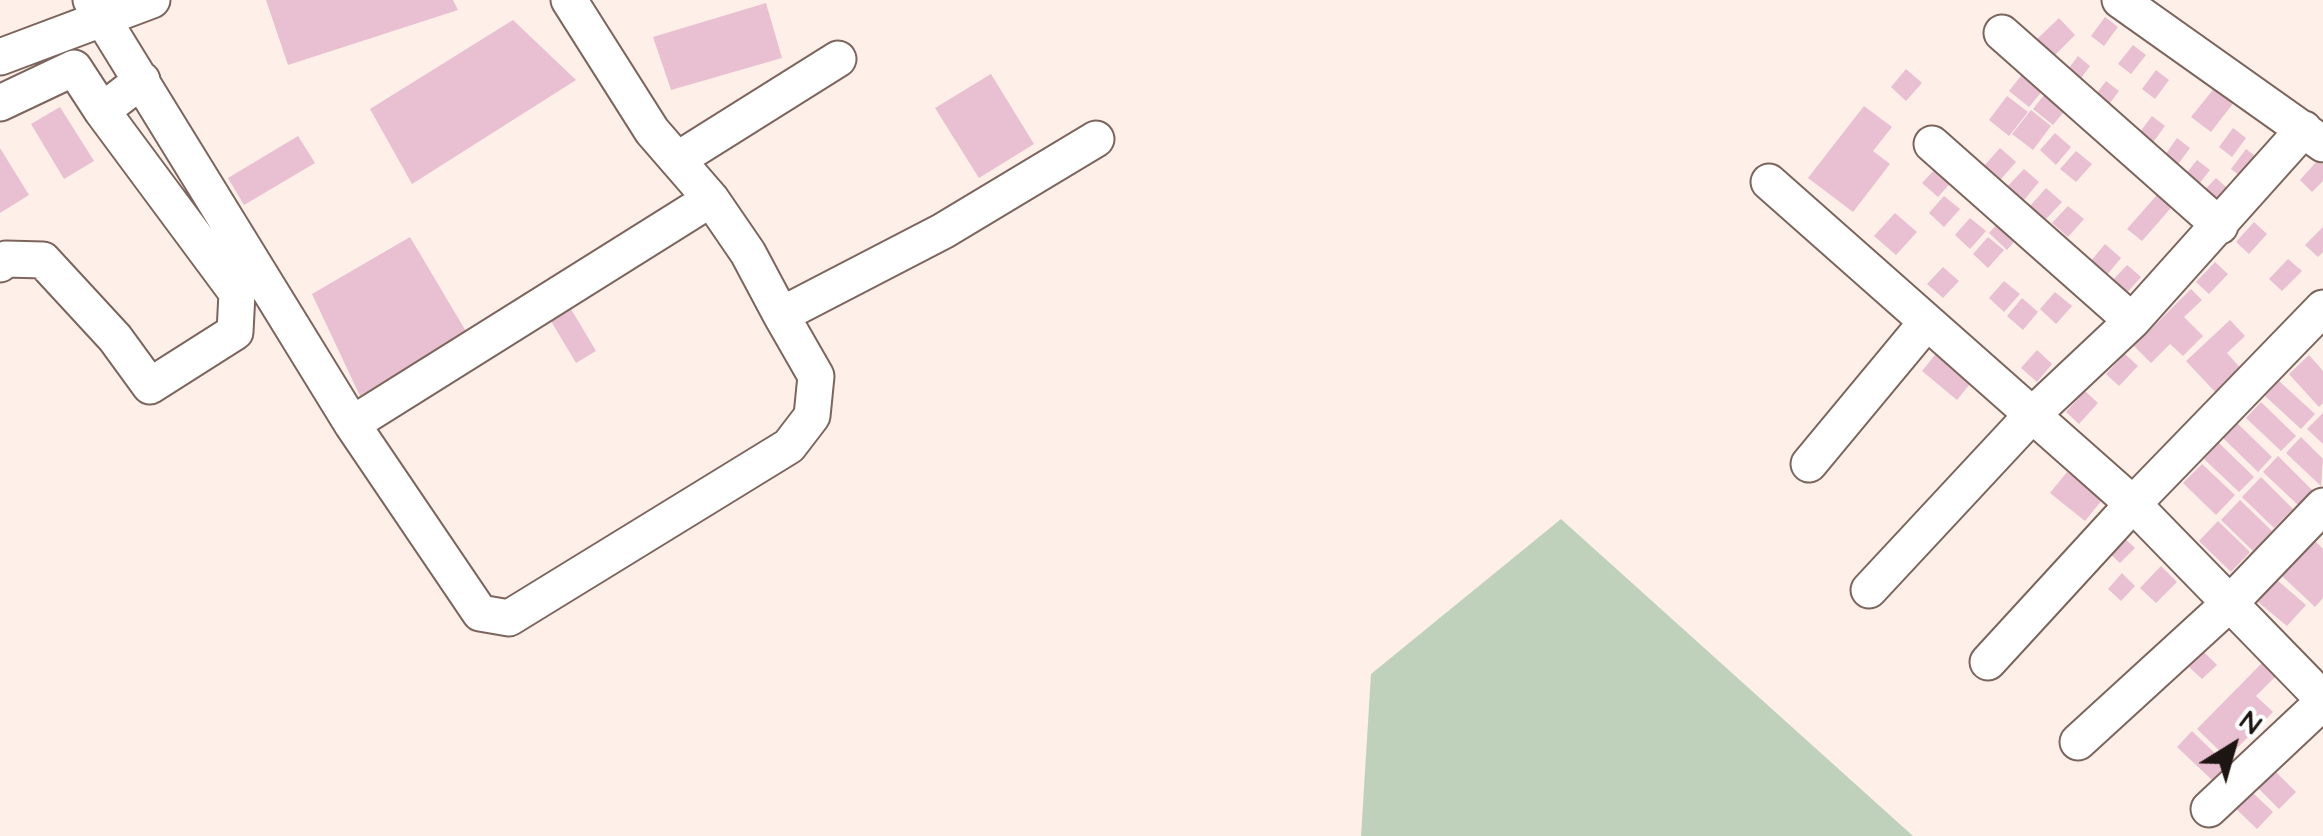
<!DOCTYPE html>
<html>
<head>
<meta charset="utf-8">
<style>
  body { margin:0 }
  #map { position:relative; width:2323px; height:836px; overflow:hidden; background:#ffefe9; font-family:Quicksand,sans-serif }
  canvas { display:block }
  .north { position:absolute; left:2183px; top:696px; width:100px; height:100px; -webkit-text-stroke:8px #fff; paint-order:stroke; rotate:37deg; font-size:28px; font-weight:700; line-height:40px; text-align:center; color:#1d1511 }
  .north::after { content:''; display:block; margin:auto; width:35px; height:45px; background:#1d1511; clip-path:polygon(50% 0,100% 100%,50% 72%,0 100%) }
</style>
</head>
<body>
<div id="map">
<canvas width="2323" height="836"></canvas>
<div class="north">N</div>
</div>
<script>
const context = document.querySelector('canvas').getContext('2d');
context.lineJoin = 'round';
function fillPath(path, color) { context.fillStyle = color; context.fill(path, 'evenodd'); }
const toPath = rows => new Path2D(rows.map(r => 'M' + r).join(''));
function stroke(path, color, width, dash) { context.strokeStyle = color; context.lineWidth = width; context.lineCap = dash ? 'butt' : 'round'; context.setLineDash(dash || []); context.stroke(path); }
fillPath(toPath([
  [1561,519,1913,836,1361,836,1371,674]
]), '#c0d1bb');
fillPath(toPath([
  [266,0,453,0,458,10,288,65],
  [766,3,782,58,671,90,653,37],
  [2105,17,2118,27,2104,46,2091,36],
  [2059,18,2075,35,2049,61,2032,44],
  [513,20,576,80,412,184,370,109],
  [2133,45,2146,55,2131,74,2118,64],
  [2078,56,2090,66,2076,85,2063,76],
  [2028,67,2049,83,2029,107,2009,91],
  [1906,69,1922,83,1906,101,1891,87],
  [2156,70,2169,80,2155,99,2142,89],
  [991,74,1034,144,979,178,935,108],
  [2106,81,2119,91,2104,111,2091,101],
  [2052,85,2072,102,2053,125,2033,109],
  [2216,86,2235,101,2211,132,2191,117],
  [2007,96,2028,112,2009,136,1989,120],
  [1864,106,1892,127,1873,151,1890,164,1853,212,1808,178],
  [60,107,94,161,64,179,31,124],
  [2031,110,2051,126,2033,150,2012,134],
  [2152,116,2165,126,2151,145,2137,136],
  [2233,128,2246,138,2232,157,2219,147],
  [2055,133,2071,147,2056,165,2040,150],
  [298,136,315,163,244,205,228,178],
  [2177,138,2190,148,2176,167,2163,158],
  [0,148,29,195,0,213],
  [2000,148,2016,162,2000,180,1984,166],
  [2246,149,2259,159,2244,179,2231,169],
  [2076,151,2092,164,2076,182,2060,169],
  [2197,160,2210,170,2195,189,2182,179],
  [2318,160,2323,165,2323,181,2312,192,2300,180],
  [1938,166,1954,179,1938,197,1922,183],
  [2024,169,2039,182,2024,200,2008,186],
  [2216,178,2233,193,2213,215,2196,199],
  [2046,188,2062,202,2046,219,2030,206],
  [2163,188,2177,201,2142,241,2127,229],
  [1944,196,1960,209,1944,227,1929,213],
  [2068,206,2084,219,2068,237,2052,223],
  [1895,213,1917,232,1896,255,1874,236],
  [2005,215,2024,230,2007,250,1989,233],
  [1970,218,1986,231,1970,249,1955,235],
  [2254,222,2267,234,2249,254,2236,242],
  [2323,227,2323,252,2318,257,2305,245],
  [410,237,467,333,360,396,312,294],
  [1988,237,2004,250,1988,268,1973,254],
  [2105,244,2121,258,2106,276,2090,262],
  [2288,259,2302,271,2282,291,2269,279],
  [2215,262,2228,274,2209,294,2196,282],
  [2127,265,2141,277,2124,296,2110,283],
  [1943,267,1959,281,1943,298,1927,284],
  [2004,281,2020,294,2004,312,1989,298],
  [2191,289,2202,300,2184,317,2203,336,2183,356,2170,344,2151,363,2134,346],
  [2055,292,2072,306,2056,324,2040,309],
  [2022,298,2038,312,2023,330,2007,316],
  [571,309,596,351,576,363,551,321],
  [2230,320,2245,336,2227,353,2243,371,2218,395,2186,361],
  [1939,350,1974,379,1957,400,1922,371],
  [2037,350,2052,364,2037,382,2021,368],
  [2125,354,2138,366,2119,386,2106,374],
  [2309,355,2323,371,2323,403,2319,407,2289,374],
  [2279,381,2315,414,2301,429,2265,396],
  [2085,391,2098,403,2079,424,2066,412],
  [2261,402,2296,436,2281,451,2246,418],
  [2323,413,2323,444,2307,429],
  [2237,423,2272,457,2258,472,2223,438],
  [2301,437,2323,459,2321,486,2286,453],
  [2219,443,2254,477,2239,492,2204,459],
  [2278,456,2313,491,2298,505,2263,472],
  [2202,464,2235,495,2216,515,2183,483],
  [2067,472,2102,500,2085,521,2050,493],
  [2261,477,2293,509,2274,528,2242,497],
  [2240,500,2272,531,2253,551,2221,520],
  [2218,521,2250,552,2231,572,2199,541],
  [2122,536,2135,548,2120,563,2107,551],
  [2315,541,2323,549,2323,598,2315,607,2281,575],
  [2161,566,2177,582,2156,603,2140,588],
  [2122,573,2135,586,2121,601,2108,589],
  [2277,580,2306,605,2287,626,2258,602],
  [2204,652,2217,665,2202,679,2189,667],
  [2262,663,2275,677,2256,696,2273,712,2227,758,2197,729],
  [2192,731,2227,765,2212,780,2177,747],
  [2273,769,2296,792,2279,809,2256,786],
  [2250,790,2273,812,2257,829,2234,807]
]), '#e9bfd2');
const minor = toPath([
  [91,0,352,424,480,613,509,618,789,446,812,416,816,376,781,315],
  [569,0,652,131,711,199,748,253,781,315,943,231,1096,139],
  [2120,0,2323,144],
  [2002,33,2220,226],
  [0,57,152,0],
  [0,103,74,68,102,111,142,80],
  [1932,144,2132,321],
  [677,160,838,59],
  [1769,182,2133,504,2323,699],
  [0,264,6,259,43,260,115,338,150,386,235,332,237,293,102,111],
  [352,424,711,199],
  [1809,464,1926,323],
  [1869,590,2031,416,2132,321,2304,129],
  [1988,662,2133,504,2323,308],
  [2078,742,2230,603,2323,506],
  [2209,809,2323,702]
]);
stroke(minor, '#7c655d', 39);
stroke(minor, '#fff', 35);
</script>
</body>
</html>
